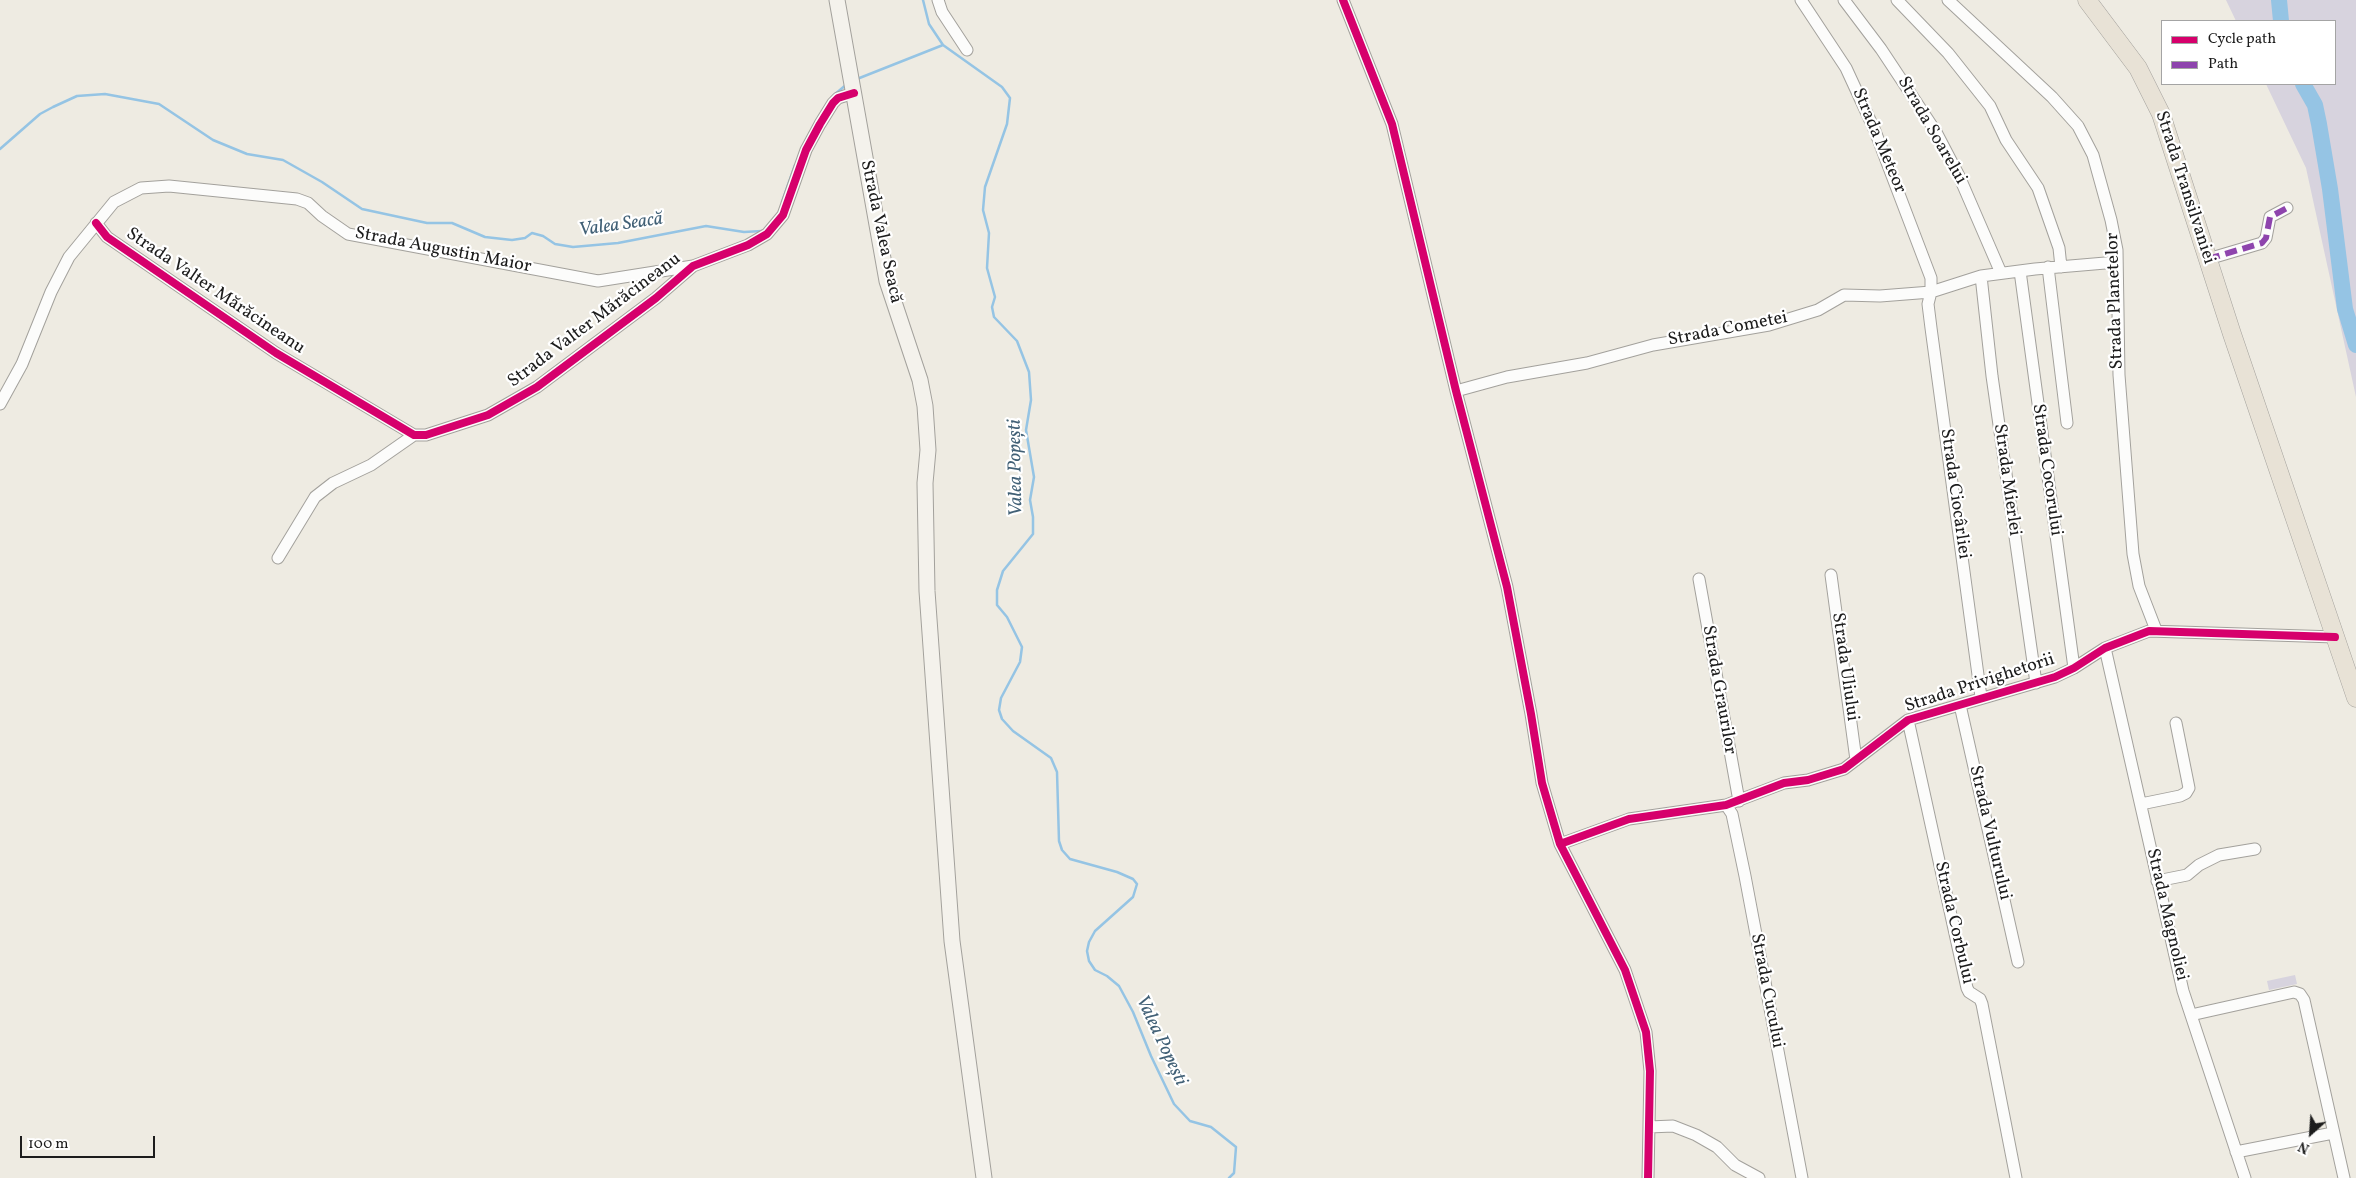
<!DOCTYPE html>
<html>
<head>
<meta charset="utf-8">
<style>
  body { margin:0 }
  #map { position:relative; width:2356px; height:1178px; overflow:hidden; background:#eeebe2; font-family:Vollkorn,serif }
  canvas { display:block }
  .legend { position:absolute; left:2161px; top:20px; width:175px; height:65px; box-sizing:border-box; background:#fff; border:1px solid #a4a4a4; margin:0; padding:6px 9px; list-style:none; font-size:15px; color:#1c1c1c }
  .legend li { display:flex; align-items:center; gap:10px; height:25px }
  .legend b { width:25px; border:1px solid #a4a4a4 }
  .north { position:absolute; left:2286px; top:1108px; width:50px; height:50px; -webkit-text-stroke:4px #fff; paint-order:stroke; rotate:206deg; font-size:14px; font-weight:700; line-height:20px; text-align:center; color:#1c1c1c }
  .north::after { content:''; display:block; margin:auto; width:18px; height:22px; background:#1c1c1c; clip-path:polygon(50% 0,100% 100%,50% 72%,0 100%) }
  .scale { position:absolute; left:20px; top:1136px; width:135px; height:22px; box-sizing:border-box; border:2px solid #1c1c1c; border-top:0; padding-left:6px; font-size:15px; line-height:18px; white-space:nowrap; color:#1c1c1c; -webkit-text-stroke:4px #fff; paint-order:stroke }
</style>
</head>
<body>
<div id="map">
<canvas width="2356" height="1178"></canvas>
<ul class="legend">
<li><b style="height:6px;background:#d6006c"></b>Cycle path</li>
<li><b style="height:6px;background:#8e44ad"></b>Path</li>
</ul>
<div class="north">N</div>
<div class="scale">100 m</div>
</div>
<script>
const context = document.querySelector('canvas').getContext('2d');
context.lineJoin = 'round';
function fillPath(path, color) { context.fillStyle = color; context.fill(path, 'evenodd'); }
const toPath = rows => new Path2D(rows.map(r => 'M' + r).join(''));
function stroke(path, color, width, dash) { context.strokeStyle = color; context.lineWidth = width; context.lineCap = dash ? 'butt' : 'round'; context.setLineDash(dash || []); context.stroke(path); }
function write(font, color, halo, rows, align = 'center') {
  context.font = font + ' Vollkorn,serif'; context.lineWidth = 4.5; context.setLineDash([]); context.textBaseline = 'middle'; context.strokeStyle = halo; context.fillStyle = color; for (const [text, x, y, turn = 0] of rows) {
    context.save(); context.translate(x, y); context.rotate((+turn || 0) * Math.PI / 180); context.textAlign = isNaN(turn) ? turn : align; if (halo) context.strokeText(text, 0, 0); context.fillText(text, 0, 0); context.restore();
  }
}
fillPath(toPath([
  [2226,0,2356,0,2356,397,2306,168,2266,84,2335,84,2335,21,2236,21],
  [2295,975,2297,984,2269,990,2267,981]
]), '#d7d3de');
stroke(toPath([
  [923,0,929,24,943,45,1002,87,1010,98,1007,124,985,187,983,210,989,233,987,268,995,297,992,307,994,317,1017,341,1029,372,1031,400,1026,430,1034,477,1030,500,1033,517,1033,534,1003,571,997,590,997,605,1007,617,1022,647,1020,662,1001,698,999,710,1002,719,1013,731,1051,758,1057,772,1059,841,1062,850,1070,859,1117,872,1133,879,1137,884,1133,897,1095,931,1089,942,1087,951,1089,961,1095,970,1107,976,1119,986,1133,1012,1151,1056,1174,1104,1190,1121,1211,1127,1236,1147,1234,1173,1229,1178],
  [857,79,943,45],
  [834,95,847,84],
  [0,149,40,114,53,107,77,96,105,94,159,104,213,140,247,154,283,160,322,182,362,209,427,223,452,223,485,237,512,240,525,238,532,233,543,236,555,244,573,247,618,243,706,226,744,232,762,231],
  [782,202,795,165]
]), '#95c4e4', 2.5);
stroke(toPath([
  [2279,0,2281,21],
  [2303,84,2315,105,2319,124,2330,189,2345,309,2356,345]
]), '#95c4e4', 16);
const street = toPath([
  [938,0,942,12,967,50],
  [1343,0,1392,124,1456,391,1507,587,1531,714,1542,783,1560,844,1625,970,1646,1032,1650,1071,1648,1178],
  [1801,0,1846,68,1875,131,1931,278,1931,292,1928,304,1931,328,1981,697],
  [1844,0,1881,49,1936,132,1959,176,2001,273],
  [1897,0,1948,53,1990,106,2006,140,2038,188,2059,248,2061,267],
  [1948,0,2052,97,2078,126,2093,155,2111,220,2117,250,2119,375,2133,554,2139,586,2156,630],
  [96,223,107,237,276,353,414,435,426,435,488,415,537,387,656,298,693,266,748,245,767,234,783,215,806,150,820,124,833,103,838,98,854,93],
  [2208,259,2262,243,2266,238,2270,217,2287,208],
  [2048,267,2067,423],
  [2020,271,2074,668],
  [1981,276,1992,376,2036,683],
  [1456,391,1507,377,1587,363,1653,345,1769,325,1818,310,1844,295,1880,296,1931,292,1981,276,2035,269,2117,262],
  [0,404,22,364,51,292,69,257,114,202,141,188,169,186,297,199,308,203,322,216,348,234,598,281,693,266],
  [278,558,315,497,333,483,371,465,414,435],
  [1831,575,1856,760],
  [1699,579,1739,801],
  [2105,648,2183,991,2245,1178],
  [1960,705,2018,962],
  [1908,720,1967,988,1969,992,1980,999,1982,1004,2016,1178],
  [2141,804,2180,796,2186,793,2189,788,2176,723],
  [1726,805,1732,814,1745,876,1802,1178],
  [1560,844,1629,819,1726,805,1784,783,1808,780,1844,769,1908,720,2055,677,2074,668,2105,648,2149,631,2335,637],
  [2157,881,2187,875,2199,865,2219,855,2255,849],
  [2191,1015,2294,992,2300,994,2304,1000,2344,1178],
  [1649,1127,1673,1126,1696,1135,1717,1147,1735,1165,1759,1178],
  [2236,1152,2333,1133]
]);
const secondary = toPath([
  [837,0,887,281,920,380,925,406,928,450,925,483,927,591,952,941,984,1178]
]);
const primary = toPath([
  [2087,0,2138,68,2161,114,2232,334,2356,698]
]);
stroke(street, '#a3a19c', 13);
stroke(secondary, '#a3a19c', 17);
stroke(primary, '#a3a19c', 19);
stroke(street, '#fcfcfb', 11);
stroke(secondary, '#f4f2ec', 15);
stroke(primary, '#e8e2d6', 18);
stroke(toPath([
  [2208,259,2262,243,2266,238,2270,217,2287,208]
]), '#8e44ad', 6, [12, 6]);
stroke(toPath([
  [1343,0,1392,124,1456,391,1507,587,1531,714,1542,783,1560,844,1625,970,1646,1032,1650,1071,1648,1178],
  [96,223,107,237,276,353,414,435,426,435,488,415,537,387,656,298,693,266,748,245,767,234,783,215,806,150,820,124,833,103,838,98,854,93],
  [1560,844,1629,819,1726,805,1784,783,1808,780,1844,769,1908,720,2055,677,2074,668,2105,648,2149,631,2335,637]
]), '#d6006c', 8);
write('18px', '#1c1c1c', '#fff', [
  ["Strada Soarelui",1931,131,60],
  ["Strada Meteor",1878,141,67],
  ["Strada Transilvaniei",2184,188,72],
  ["Strada Valea Seacă",880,232,78],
  ["Strada Augustin Maior",443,251,11],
  ["Strada Valter Mărăcineanu",215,292,34],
  ["Strada Planetelor",2116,301,-92],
  ["Strada Valter Mărăcineanu",595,321,-37],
  ["Strada Cometei",1728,330,-11],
  ["Strada Cocorului",2046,470,82],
  ["Strada Mierlei",2006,480,82],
  ["Strada Ciocârliei",1954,494,82],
  ["Strada Uliului",1844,667,82],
  ["Strada Privighetorii",1980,684,-18],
  ["Strada Graurilor",1718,690,80],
  ["Strada Vulturului",1989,833,77],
  ["Strada Magnoliei",2166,915,77],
  ["Strada Corbului",1953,923,77],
  ["Strada Cucului",1766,991,79]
]);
write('italic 19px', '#416076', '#fff', [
  ["Valea Seacă",621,226,-8],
  ["Valea Popești",1017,468,-91],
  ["Valea Popești",1160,1041,65]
]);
</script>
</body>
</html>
